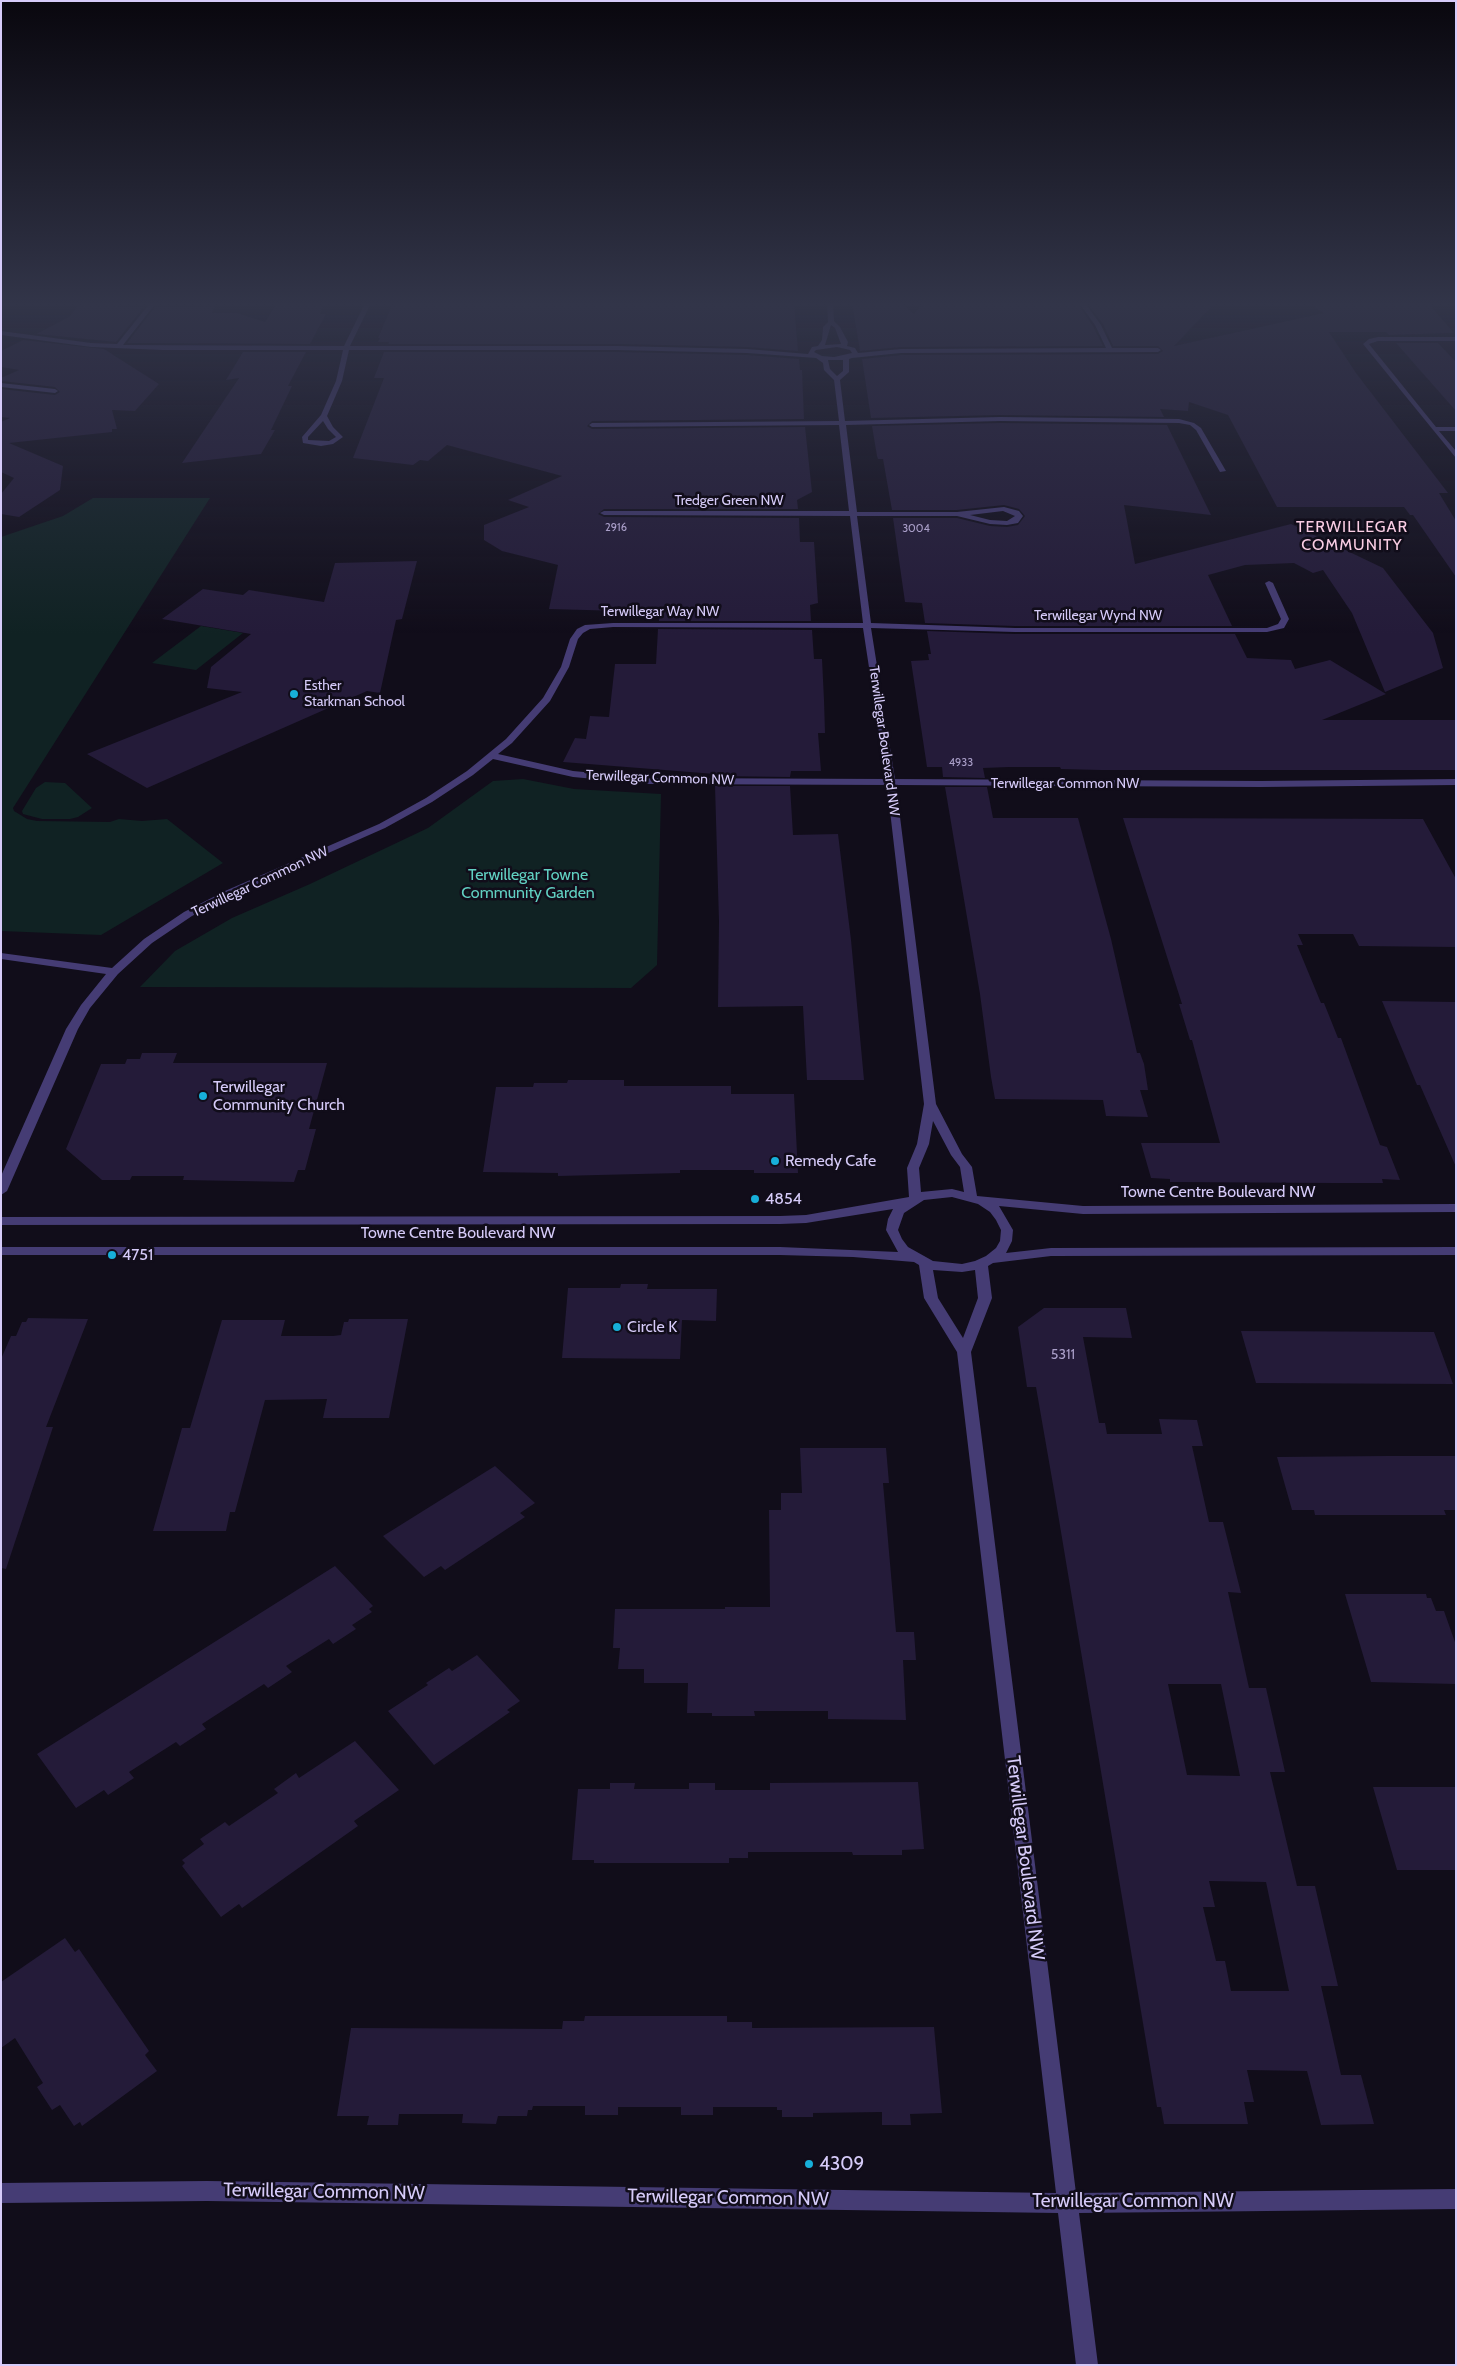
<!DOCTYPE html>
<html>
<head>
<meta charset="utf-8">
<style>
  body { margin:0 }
  #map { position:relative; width:1457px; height:2366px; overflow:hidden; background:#110d1a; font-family:Cabin,sans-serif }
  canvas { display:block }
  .frame { position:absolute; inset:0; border:2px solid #d6cbf9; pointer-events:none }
</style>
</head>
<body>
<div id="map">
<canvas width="1457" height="2366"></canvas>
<div class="frame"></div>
</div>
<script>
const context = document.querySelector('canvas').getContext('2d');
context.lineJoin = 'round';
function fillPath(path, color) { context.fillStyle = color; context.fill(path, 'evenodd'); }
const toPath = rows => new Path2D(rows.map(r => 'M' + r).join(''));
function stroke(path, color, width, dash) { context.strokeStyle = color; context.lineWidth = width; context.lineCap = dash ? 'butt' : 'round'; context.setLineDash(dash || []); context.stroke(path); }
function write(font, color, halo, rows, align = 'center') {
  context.font = font + ' Cabin,sans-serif'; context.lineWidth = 5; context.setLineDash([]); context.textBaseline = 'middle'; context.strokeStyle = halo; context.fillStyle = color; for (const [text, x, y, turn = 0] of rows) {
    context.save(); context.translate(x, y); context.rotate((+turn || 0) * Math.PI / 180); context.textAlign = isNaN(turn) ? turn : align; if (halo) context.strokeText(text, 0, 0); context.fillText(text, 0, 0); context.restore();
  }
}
fillPath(toPath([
  [93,498,210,498,13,808,14,811,27,819,37,821,110,822,119,819,142,821,167,819,223,863,101,935,1,931,1,537,63,516],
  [201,626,243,633,196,670,152,663],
  [523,779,574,789,661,794,657,965,631,988,140,987,175,951,232,918,310,884,428,828,493,781],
  [45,782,65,783,92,808,78,817,70,819,42,819,23,814,22,811,36,788]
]), '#102223');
fillPath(toPath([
  [84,303,121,303,118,307,144,307,116,342,36,334,69,317,78,306],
  [277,303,313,303,314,306,323,306,320,314,326,314,310,344,127,343,155,307,215,306,212,313,237,313,265,322],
  [393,303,794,303,798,351,747,347,618,344,388,344,389,342,378,342,380,338,378,338],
  [852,303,901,303,914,314,923,303,1077,303,1093,326,1103,346,901,347,860,351],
  [1087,303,1215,303,1174,346,1324,313,1308,303,1428,303,1454,333,1389,335,1386,332,1329,332,1356,373,1448,493,1439,493,1456,521,1456,577,1413,515,1410,515,1404,507,1277,507,1228,415,1189,402,1188,411,1160,409,1164,417,1000,415,871,418,862,359,901,355,1158,354,1163,351,1158,346,1113,346,1103,324],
  [23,340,104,349,159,384,135,411,112,410,117,429,112,429,112,432,9,443,63,466,60,490,19,517,1,514,1,494,14,478,1,472,1,422,10,418,1,417,1,389,55,395,60,392,55,387,1,381,1,378,19,370,1,367,1,351],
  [1396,343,1438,343,1456,362,1456,411],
  [243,352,306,352,288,386,292,386,271,430,275,430,261,454,182,463,239,378,226,380],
  [384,352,618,352,747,355,799,359,800,370,802,370,804,419,592,421,587,426,592,429,805,427,812,492,797,500,798,509,604,509,598,514,604,517,799,518,800,542,814,542,818,603,810,605,811,621,659,621,659,612,549,609,558,565,502,551,484,540,484,525,529,507,508,500,562,476,447,445,428,461,420,460,413,465,353,458,384,378,374,378],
  [1000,423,1167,425,1211,515,1124,505,1135,564,1291,524,1383,568,1433,633,1443,668,1385,692,1352,613,1323,570,1313,573,1294,563,1245,565,1208,575,1232,626,1015,626,925,623,922,603,905,602,893,518,957,518,990,526,1007,527,1018,525,1025,516,1019,509,1004,505,957,510,892,510,883,459,878,459,877,456,872,426],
  [417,561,402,619,396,620,380,693,367,691,147,788,87,754,242,692,207,688,211,667,251,634,162,619,203,589,243,595,249,590,324,602,335,563],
  [658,629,812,630,814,659,822,659,824,700,825,733,818,733,821,771,791,771,790,777,715,776,715,774,563,762,575,738,586,739,590,716,609,717,615,664,656,664],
  [927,631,1015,634,1235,634,1247,658,1291,660,1295,669,1330,660,1386,694,1322,720,1456,720,1456,770,1101,770,1061,769,1060,767,1009,767,983,768,985,778,943,777,942,767,927,767,911,661,929,660,928,654,931,654],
  [715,786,790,786,793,835,838,834,851,940,864,1080,807,1080,803,1006,718,1007,719,921],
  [945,787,987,787,993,818,1078,818,1111,939,1137,1053,1140,1053,1144,1064,1148,1090,1140,1090,1148,1117,1106,1116,1103,1100,995,1099,991,1077,980,994],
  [1123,818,1423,819,1456,879,1456,947,1359,946,1353,934,1298,934,1303,945,1297,945,1321,1003,1324,1003,1338,1038,1341,1038,1380,1145,1387,1147,1400,1180,1382,1179,1383,1183,1332,1183,1170,1182,1170,1179,1151,1178,1141,1143,1220,1143,1192,1040,1190,1040,1179,1004,1182,1004],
  [1382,1001,1456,1002,1456,1167,1420,1085,1417,1085],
  [142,1053,177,1053,173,1063,327,1063,309,1129,316,1129,305,1170,298,1170,294,1182,183,1180,184,1176,132,1176,130,1180,102,1180,66,1149,101,1064,125,1064,127,1059,140,1059],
  [568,1080,624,1080,624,1086,731,1086,731,1094,794,1094,798,1173,754,1173,754,1170,680,1170,680,1173,558,1176,558,1173,483,1172,496,1087,533,1087,534,1083,567,1083],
  [621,1284,648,1284,647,1289,717,1289,716,1321,682,1320,680,1359,562,1358,568,1288,620,1288],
  [1044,1308,1126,1308,1132,1338,1083,1337,1099,1423,1105,1423,1107,1434,1162,1434,1159,1419,1197,1420,1203,1446,1192,1446,1209,1522,1223,1522,1241,1593,1228,1592,1249,1688,1266,1688,1285,1772,1270,1772,1297,1886,1315,1886,1338,1986,1321,1986,1341,2075,1361,2075,1374,2124,1321,2125,1307,2071,1247,2070,1254,2102,1244,2102,1248,2124,1164,2124,1161,2107,1157,2107,1055,1496,1036,1387,1027,1387,1018,1327],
  [1168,1684,1221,1684,1240,1776,1187,1775],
  [1209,1881,1266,1882,1289,1991,1231,1991,1225,1961,1216,1961,1203,1907,1215,1907],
  [28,1318,88,1319,46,1427,53,1427,6,1569,1,1568,1,1359,11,1336,16,1336,22,1322,26,1322],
  [349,1319,408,1319,389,1418,323,1418,327,1399,265,1400,235,1512,230,1512,226,1531,153,1531,182,1428,190,1428,222,1320,285,1320,281,1336,333,1336,341,1335,344,1322,348,1322],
  [1241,1331,1434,1332,1453,1384,1256,1383],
  [800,1448,886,1448,889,1483,883,1483,896,1632,914,1632,916,1660,903,1660,906,1720,828,1719,828,1711,754,1711,755,1716,712,1716,712,1713,687,1713,688,1683,644,1683,644,1669,618,1669,620,1648,613,1648,615,1609,725,1609,725,1607,770,1607,769,1510,781,1510,781,1493,802,1493],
  [1386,1456,1456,1456,1456,1510,1444,1510,1446,1515,1315,1515,1314,1510,1292,1510,1277,1457],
  [495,1466,535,1503,520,1513,525,1517,445,1570,441,1566,424,1577,383,1536],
  [335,1566,373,1606,369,1609,372,1612,352,1625,356,1629,333,1644,329,1639,286,1666,292,1672,268,1688,264,1684,202,1724,206,1729,180,1746,176,1742,129,1772,134,1778,108,1795,104,1790,76,1808,37,1754],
  [1345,1594,1426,1594,1427,1598,1431,1598,1436,1611,1444,1611,1456,1645,1456,1684,1371,1682],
  [477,1655,520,1701,507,1710,510,1712,434,1765,388,1711,428,1685,426,1683,449,1668,452,1671],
  [355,1741,399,1790,354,1821,358,1826,242,1908,239,1904,221,1917,182,1866,185,1863,182,1860,204,1844,200,1839,225,1822,229,1826,278,1793,274,1789,296,1773,299,1778],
  [918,1782,924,1849,902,1850,902,1855,853,1855,852,1852,748,1852,748,1858,729,1858,729,1863,594,1863,594,1860,572,1860,578,1789,610,1789,610,1783,635,1783,634,1789,689,1789,689,1783,715,1783,715,1790,770,1790,770,1783],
  [1373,1787,1456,1787,1456,1870,1397,1870],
  [65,1938,75,1952,79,1949,123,2013,149,2051,145,2055,157,2071,82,2126,80,2122,74,2126,60,2105,52,2110,37,2087,43,2083,15,2038,1,2048,1,1982],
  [585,2016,727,2016,727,2022,752,2022,752,2028,934,2027,942,2113,910,2114,911,2125,882,2125,882,2112,813,2113,813,2117,782,2117,782,2110,777,2110,777,2107,713,2107,713,2115,681,2115,681,2107,618,2107,618,2115,585,2115,585,2106,533,2106,532,2110,528,2110,527,2116,498,2116,496,2124,462,2123,463,2114,399,2114,398,2125,367,2125,369,2116,337,2116,351,2028,562,2029,563,2021,584,2021]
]), '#241b39');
fillPath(toPath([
  [150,303,156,303,123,345,344,346,365,303,371,303,350,346,618,346,747,349,808,354,812,347,818,346,822,340,823,327,828,322,827,303,833,303,834,321,840,327,848,342,847,346,855,348,858,353,901,349,1106,348,1095,325,1079,303,1085,303,1101,325,1112,348,1158,348,1161,350,1158,352,901,353,852,358,849,359,849,372,840,380,845,421,1000,417,1179,419,1194,423,1201,428,1226,471,1220,472,1196,430,1190,425,1179,423,1000,421,846,425,857,512,957,512,1004,507,1019,511,1023,516,1018,523,1007,525,990,524,957,516,857,516,871,623,1015,628,1267,628,1278,624,1281,619,1265,583,1269,581,1273,583,1289,619,1284,628,1267,632,1015,632,871,628,895,779,1261,781,1456,779,1456,785,1261,787,896,785,936,1104,962,1154,972,1167,977,1196,1083,1206,1456,1204,1456,1212,1083,1214,999,1206,1013,1230,1012,1241,1006,1253,1051,1248,1456,1247,1456,1255,1051,1256,993,1263,988,1266,992,1298,971,1352,1076,2193,1456,2189,1456,2209,1079,2213,1098,2365,1076,2365,1058,2213,207,2201,1,2203,1,2183,207,2181,1056,2193,957,1352,924,1298,919,1265,914,1262,853,1257,780,1255,1,1255,1,1247,780,1247,898,1252,886,1230,888,1219,893,1209,806,1223,780,1224,1,1225,1,1217,780,1216,806,1215,909,1197,907,1168,917,1144,924,1104,887,785,649,784,573,777,493,759,473,775,432,802,385,828,233,895,192,916,152,943,118,974,90,1008,78,1029,7,1191,1,1195,1,1176,66,1029,81,1005,106,974,1,959,1,953,112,968,144,939,184,912,225,891,379,824,426,798,467,771,506,739,543,698,561,667,570,639,577,629,585,625,613,623,863,623,850,516,604,515,600,513,604,511,849,511,839,425,592,427,589,425,592,423,839,421,834,380,824,370,823,363,816,358,747,353,618,350,349,350,342,381,327,416,333,427,343,437,333,444,321,446,303,443,302,437,321,415,336,381,343,350,163,350,91,347,1,335,1,331,91,343,117,344,150,303],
  [831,325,835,328,841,344,825,345,831,325],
  [837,347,850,350,852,353,834,357,822,356,814,352,816,350,837,347],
  [828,360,843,360,843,371,837,376,830,369,828,360],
  [323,421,328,429,336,437,329,441,308,440,308,437,323,421],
  [1003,511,1015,516,1007,521,990,520,970,515,1003,511],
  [613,627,863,628,886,779,649,778,573,771,498,754,512,743,550,701,569,667,578,639,583,633,590,629,613,627],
  [933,1121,951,1155,960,1167,964,1192,952,1189,921,1192,919,1168,929,1144,933,1121],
  [952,1197,978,1204,990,1212,996,1220,1001,1230,1000,1241,996,1248,986,1256,975,1261,962,1264,933,1261,908,1247,902,1239,898,1230,904,1213,924,1200,952,1197],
  [933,1270,962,1272,975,1270,978,1298,963,1338,938,1298,933,1270],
  [1378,337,1456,337,1456,341,1378,341,1369,344,1436,427,1456,427,1456,431,1439,431,1456,451,1456,458,1363,344,1369,339,1378,337],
  [1,383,55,389,58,391,55,393,1,387,1,383]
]), '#453c74');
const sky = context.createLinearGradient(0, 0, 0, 634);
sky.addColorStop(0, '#09070e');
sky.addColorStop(0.48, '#323549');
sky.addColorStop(1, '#32354900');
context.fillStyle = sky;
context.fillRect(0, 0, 1457, 634);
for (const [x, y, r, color] of [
  [294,694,5,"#17afd9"],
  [203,1096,5,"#17afd9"],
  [775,1161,5,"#17afd9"],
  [755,1199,5,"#17afd9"],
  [112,1255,5,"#17afd9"],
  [617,1327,5,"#17afd9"],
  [809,2164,5,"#17afd9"]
]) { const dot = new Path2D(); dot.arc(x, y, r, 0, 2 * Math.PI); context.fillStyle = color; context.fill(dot); stroke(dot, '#110d1a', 2); }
write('11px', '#aa9fc9', null, [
  ["2916",616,528],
  ["3004",916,529],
  ["4933",961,763]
]);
write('14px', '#d6cbf9', '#110d1a', [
  ["Tredger Green NW",729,501],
  ["Terwillegar Way NW",660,612],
  ["Terwillegar Wynd NW",1098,616],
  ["Terwillegar Boulevard NW",884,741,82],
  ["Terwillegar Common NW",660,778,2],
  ["Terwillegar Common NW",1065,784],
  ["Terwillegar Common NW",260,882,-25]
]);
write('14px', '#d6cbf9', '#110d1a', [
  ["Esther",304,686],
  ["Starkman School",304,702]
], 'left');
write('14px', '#aa9fc9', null, [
  ["5311",1063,1355]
]);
context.letterSpacing = '1px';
write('16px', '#facde4', '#110d1a', [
  ["TERWILLEGAR",1352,527],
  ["COMMUNITY",1352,545]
]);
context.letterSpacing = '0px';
write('16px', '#61d0c2', '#110d1a', [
  ["Terwillegar Towne",528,875],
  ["Community Garden",528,893]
]);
write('16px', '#d6cbf9', '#110d1a', [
  ["Terwillegar",213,1087],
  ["Community Church",213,1105],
  ["Remedy Cafe",785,1161],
  ["4854",765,1199],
  ["4751",122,1255],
  ["Circle K",627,1327]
], 'left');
write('16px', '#d6cbf9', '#110d1a', [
  ["Towne Centre Boulevard NW",1218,1192],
  ["Towne Centre Boulevard NW",458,1233]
]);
write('19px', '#d6cbf9', '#110d1a', [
  ["Terwillegar Boulevard NW",1025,1858,83],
  ["Terwillegar Common NW",324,2192,1],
  ["Terwillegar Common NW",728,2198,1],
  ["Terwillegar Common NW",1133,2201]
]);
write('19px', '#d6cbf9', '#110d1a', [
  ["4309",819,2164]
], 'left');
</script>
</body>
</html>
